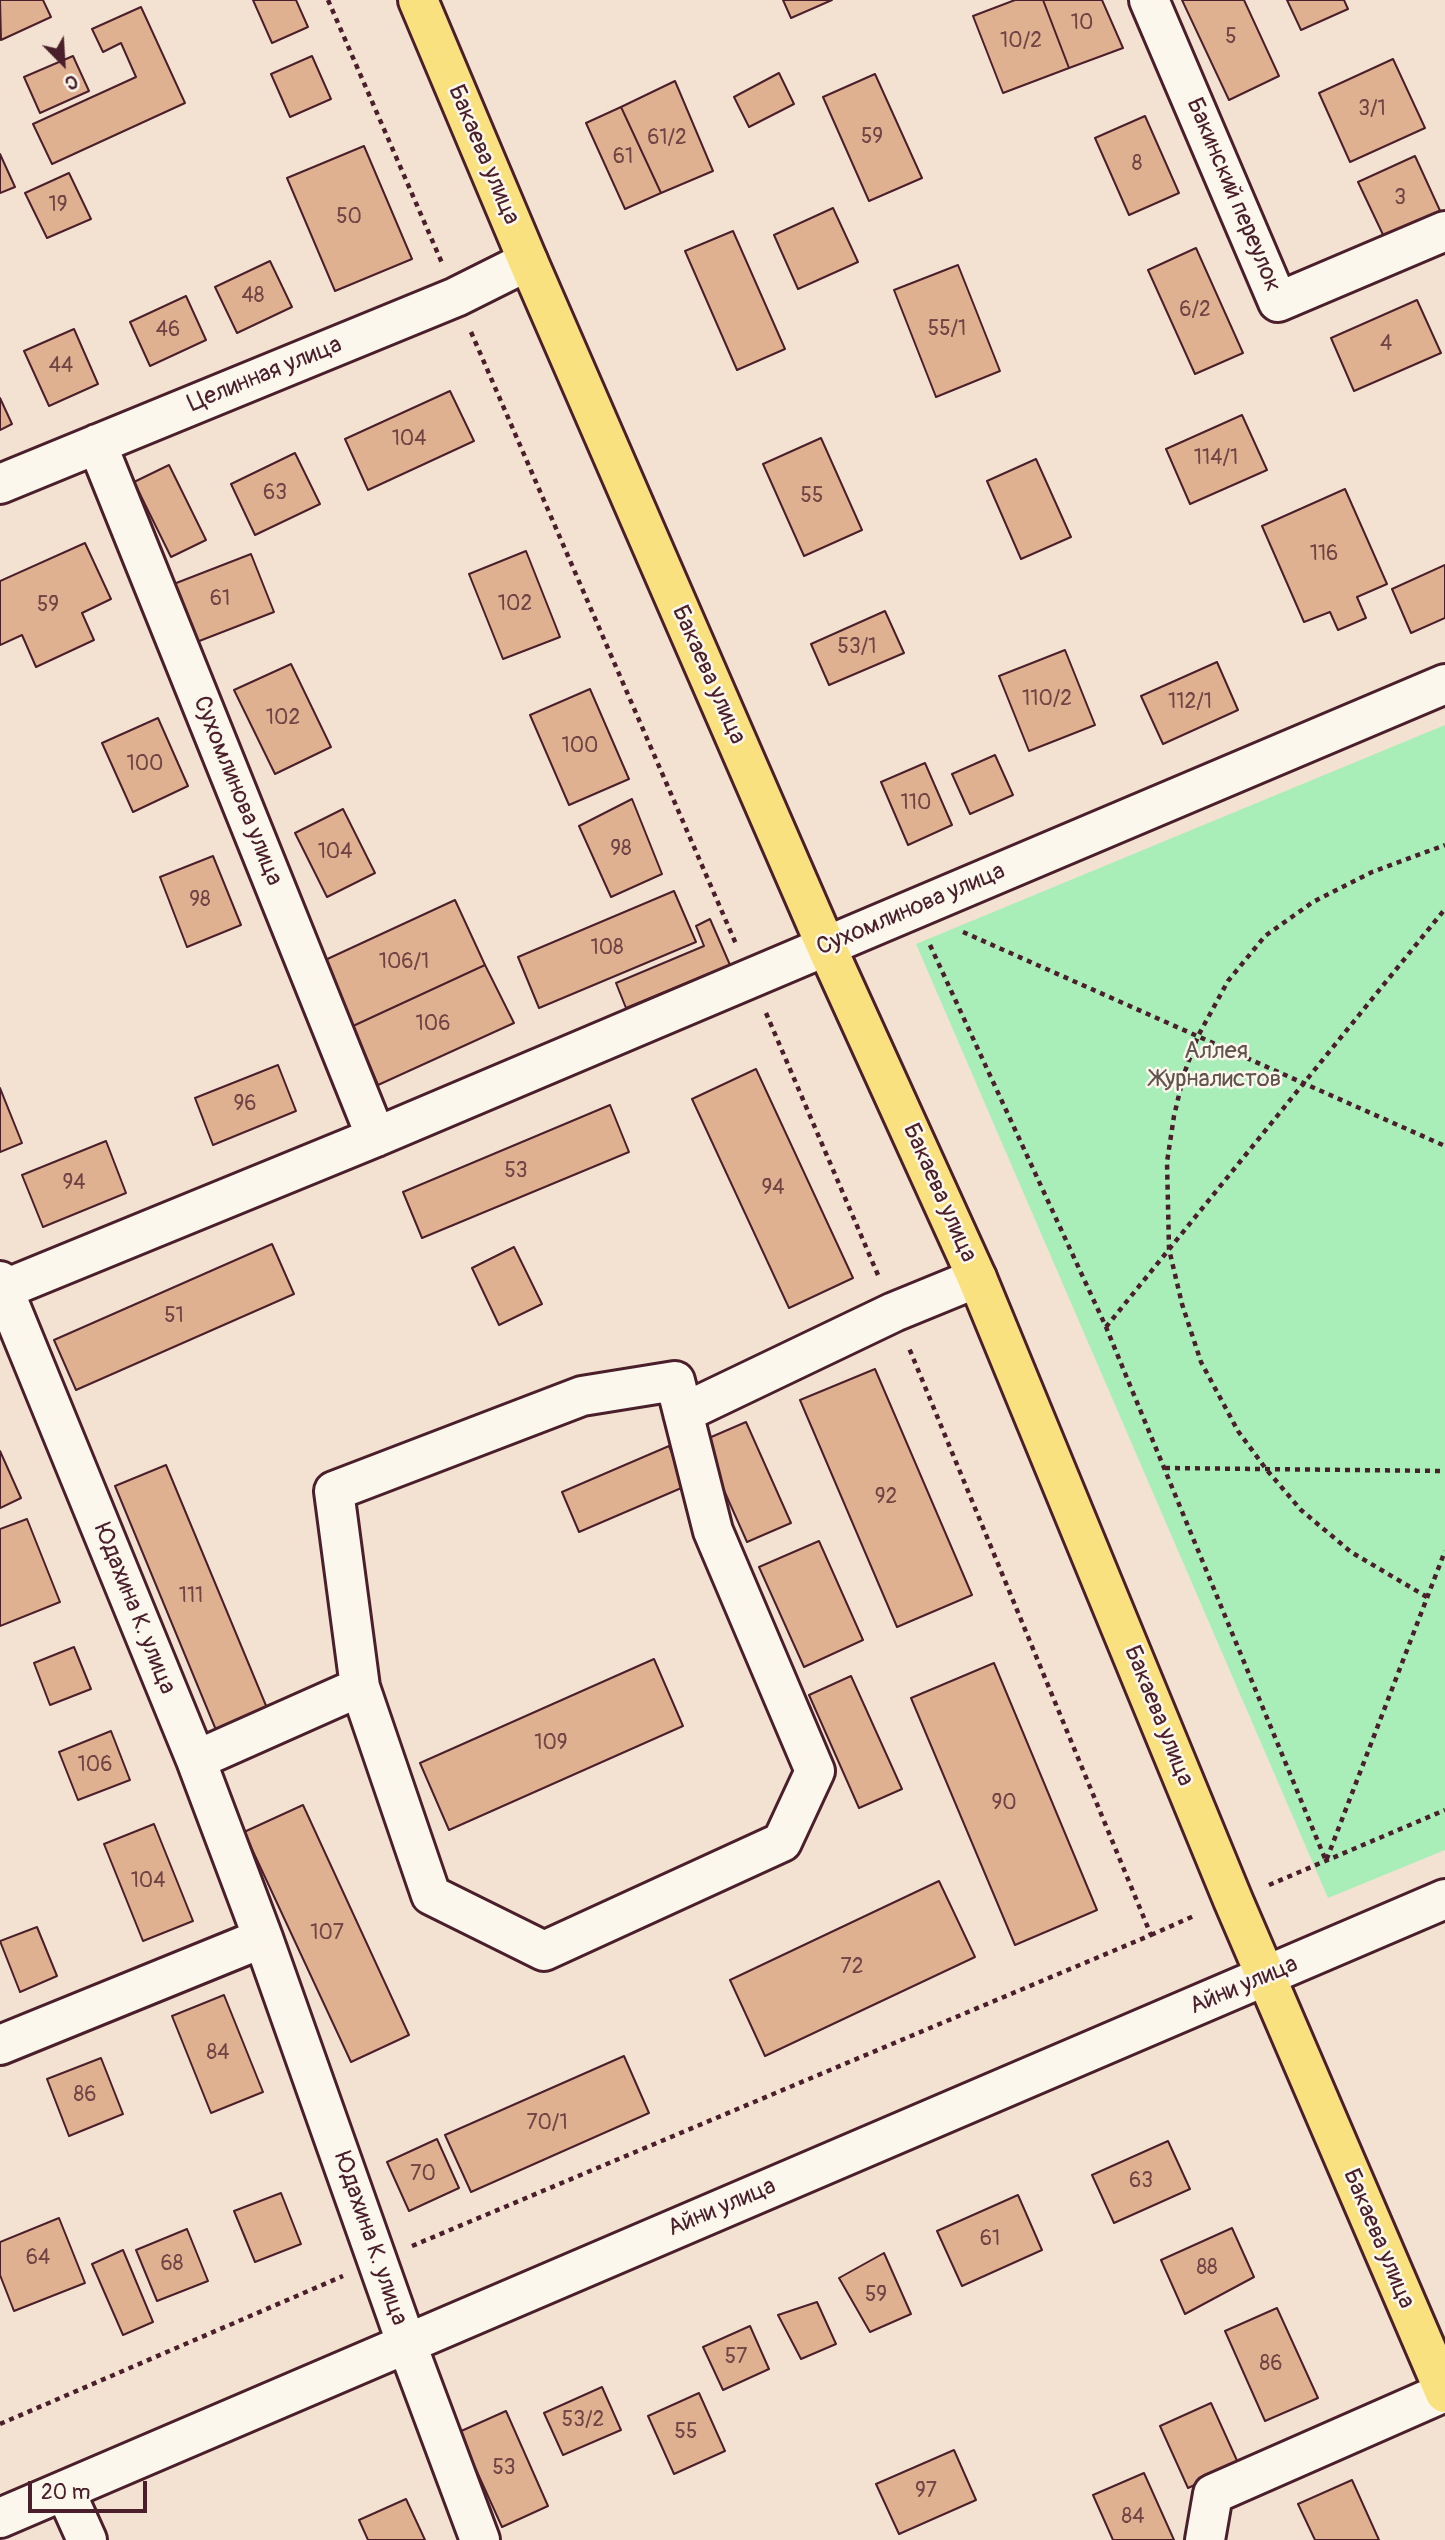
<!DOCTYPE html>
<html>
<head>
<meta charset="utf-8">
<style>
  body { margin:0 }
  #map { position:relative; width:1445px; height:2540px; overflow:hidden; background:#f3e2d1; font-family:Pangolin,sans-serif }
  canvas { display:block }
  .north { position:absolute; left:28px; top:28px; width:70px; height:70px; -webkit-text-stroke:5px #fbf7ec; paint-order:stroke; rotate:156deg; font-size:19px; font-weight:700; line-height:28px; text-align:center; color:#4a1f2b }
  .north::after { content:''; display:block; margin:auto; width:24px; height:32px; background:#4a1f2b; clip-path:polygon(50% 0,100% 100%,50% 72%,0 100%) }
  .scale { position:absolute; left:28px; top:2481px; width:119px; height:32px; box-sizing:border-box; border:4px solid #4a1f2b; border-top:0; padding-left:9px; font-size:21px; line-height:24px; white-space:nowrap; color:#4a1f2b; -webkit-text-stroke:5px #fbf7ec; paint-order:stroke }
</style>
</head>
<body>
<div id="map">
<canvas width="1445" height="2540"></canvas>
<div class="north">С</div>
<div class="scale">20 m</div>
</div>
<script>
const context = document.querySelector('canvas').getContext('2d');
context.lineJoin = 'round';
function fillPath(path, color) { context.fillStyle = color; context.fill(path, 'evenodd'); }
const toPath = rows => new Path2D(rows.map(r => 'M' + r).join(''));
function stroke(path, color, width, dash) { context.strokeStyle = color; context.lineWidth = width; context.lineCap = dash ? 'butt' : 'round'; context.setLineDash(dash || []); context.stroke(path); }
function write(font, color, halo, rows, align = 'center') {
  context.font = font + ' Pangolin,sans-serif'; context.lineWidth = 5; context.setLineDash([]); context.textBaseline = 'middle'; context.strokeStyle = halo; context.fillStyle = color; for (const [text, x, y, turn = 0] of rows) {
    context.save(); context.translate(x, y); context.rotate((+turn || 0) * Math.PI / 180); context.textAlign = isNaN(turn) ? turn : align; if (halo) context.strokeText(text, 0, 0); context.fillText(text, 0, 0); context.restore();
  }
}
fillPath(toPath([
  [1445,725,1445,1850,1328,1898,916,944]
]), '#a9eeb9');
const building = toPath([
  [0,0,43,0,51,17,1,40,0,0],
  [253,0,296,0,308,27,272,43,253,0],
  [783,0,832,0,791,18,783,0],
  [1015,0,1043,0,1069,68,1003,93,973,16,1015,0],
  [1043,0,1102,0,1123,48,1069,68,1043,0],
  [1182,0,1244,0,1279,76,1229,100,1182,0],
  [1287,0,1344,0,1348,9,1301,30,1287,0],
  [141,7,185,103,52,164,33,124,136,77,121,43,103,52,92,29,141,7],
  [73,56,89,91,40,113,24,77,73,56],
  [312,56,331,99,290,117,271,74,312,56],
  [1393,59,1425,128,1350,162,1319,93,1393,59],
  [779,73,794,104,749,127,734,97,779,73],
  [875,74,922,178,869,201,823,97,875,74],
  [675,81,713,171,661,193,621,107,675,81],
  [621,107,661,193,625,209,586,123,621,107],
  [1145,116,1179,193,1129,215,1095,138,1145,116],
  [364,146,412,259,335,291,287,178,364,146],
  [0,154,15,187,0,193,0,154],
  [1415,156,1442,215,1386,241,1358,182,1415,156],
  [69,173,91,219,47,238,25,193,69,173],
  [833,208,858,262,798,289,774,235,833,208],
  [733,231,785,349,737,370,685,251,733,231],
  [1196,248,1243,353,1195,374,1148,270,1196,248],
  [270,261,292,307,237,333,215,287,270,261],
  [958,265,1000,371,936,397,894,290,958,265],
  [186,296,206,340,150,366,130,322,186,296],
  [1417,300,1441,353,1354,391,1331,338,1417,300],
  [74,329,98,384,49,406,24,351,74,329],
  [450,391,474,441,368,490,345,439,450,391],
  [0,398,12,424,0,430,0,398],
  [1242,415,1267,470,1190,504,1166,449,1242,415],
  [821,438,862,530,804,556,763,464,821,438],
  [295,453,320,504,255,535,231,484,295,453],
  [1036,459,1071,537,1021,559,987,481,1036,459],
  [169,465,206,540,171,557,134,482,169,465],
  [1345,489,1387,584,1357,597,1366,618,1338,630,1330,612,1304,622,1262,526,1345,489],
  [85,543,111,599,82,613,94,640,36,667,22,635,0,645,0,581,85,543],
  [526,551,560,637,503,659,469,574,526,551],
  [251,554,274,612,189,645,166,587,251,554],
  [1445,565,1445,618,1411,633,1392,589,1445,565],
  [885,611,904,653,829,685,811,644,885,611],
  [1065,650,1095,725,1029,751,999,676,1065,650],
  [1217,662,1238,710,1163,744,1141,696,1217,662],
  [291,664,331,747,275,774,234,690,291,664],
  [590,689,629,779,569,805,530,715,590,689],
  [158,718,188,786,133,812,102,743,158,718],
  [995,755,1013,795,970,814,952,774,995,755],
  [925,763,952,825,908,845,881,782,925,763],
  [632,799,662,874,611,897,579,826,632,799],
  [343,809,375,873,327,897,295,833,343,809],
  [213,856,241,925,187,947,160,877,213,856],
  [674,891,696,942,539,1008,518,957,674,891],
  [455,900,485,965,353,1026,323,961,455,900],
  [710,919,730,965,626,1008,616,983,704,946,696,926,710,919],
  [485,965,514,1023,378,1085,353,1026,485,965],
  [278,1065,296,1111,213,1145,195,1098,278,1065],
  [756,1069,853,1278,789,1308,692,1099,756,1069],
  [0,1088,22,1143,0,1152,0,1088],
  [610,1105,629,1152,422,1238,403,1192,610,1105],
  [106,1141,126,1193,43,1227,22,1175,106,1141],
  [272,1244,294,1294,76,1390,54,1340,272,1244],
  [514,1247,542,1304,499,1325,472,1268,514,1247],
  [875,1369,972,1595,897,1627,800,1400,875,1369],
  [746,1422,791,1523,747,1542,702,1441,746,1422],
  [669,1446,686,1486,579,1532,562,1492,669,1446],
  [0,1451,21,1498,0,1508,0,1451],
  [166,1465,267,1708,216,1730,115,1486,166,1465],
  [27,1519,60,1602,0,1626,0,1529,27,1519],
  [819,1541,863,1640,804,1667,759,1567,819,1541],
  [74,1647,91,1689,50,1705,34,1663,74,1647],
  [654,1659,683,1726,449,1830,420,1763,654,1659],
  [994,1663,1097,1910,1015,1945,911,1698,994,1663],
  [851,1676,902,1789,859,1808,809,1695,851,1676],
  [111,1731,130,1780,78,1800,59,1752,111,1731],
  [303,1805,409,2035,351,2062,244,1832,303,1805],
  [154,1824,193,1921,143,1941,104,1844,154,1824],
  [939,1881,975,1957,765,2056,730,1980,939,1881],
  [37,1927,57,1976,20,1992,0,1941,37,1927],
  [224,1995,263,2092,211,2113,172,2016,224,1995],
  [624,2056,649,2113,471,2192,445,2135,624,2056],
  [101,2058,123,2114,69,2136,47,2079,101,2058],
  [437,2139,459,2188,409,2211,387,2162,437,2139],
  [1168,2141,1190,2189,1114,2223,1092,2175,1168,2141],
  [281,2193,301,2244,255,2262,234,2211,281,2193],
  [1018,2195,1042,2250,962,2286,937,2231,1018,2195],
  [59,2218,85,2283,14,2311,0,2275,0,2242,59,2218],
  [1232,2228,1254,2277,1185,2314,1161,2260,1232,2228],
  [187,2229,208,2281,157,2301,136,2250,187,2229],
  [123,2250,153,2322,123,2335,92,2264,123,2250],
  [884,2253,911,2314,870,2332,839,2278,884,2253],
  [817,2302,836,2344,801,2359,778,2315,817,2302],
  [1277,2308,1318,2398,1265,2421,1225,2331,1277,2308],
  [750,2326,769,2369,723,2390,703,2347,750,2326],
  [602,2387,621,2430,563,2455,544,2413,602,2387],
  [699,2393,725,2451,674,2474,648,2416,699,2393],
  [1211,2403,1239,2465,1188,2488,1160,2426,1211,2403],
  [506,2411,548,2506,502,2527,459,2432,506,2411],
  [954,2450,976,2500,899,2534,876,2484,954,2450],
  [1144,2473,1174,2540,1113,2540,1093,2495,1144,2473],
  [1352,2480,1379,2540,1315,2540,1298,2504,1352,2480],
  [406,2499,425,2540,368,2540,359,2520,406,2499]
]);
fillPath(building, '#e0b191');
stroke(building, '#4a1f2b', 2);
const minor = toPath([
  [1149,0,1278,302,1445,231],
  [97,444,376,1137],
  [0,484,456,297,528,261],
  [0,1281,196,1760,263,1938,406,2342,480,2540],
  [0,1291,376,1137,1445,684],
  [683,1413,894,1312,977,1278],
  [196,1760,360,1687,431,1895,544,1951,782,1842,815,1771,713,1531,675,1381,582,1396,334,1491,360,1687],
  [0,2045,263,1938],
  [65,2491,87,2540],
  [0,2518,1445,1899],
  [1205,2540,1213,2494,1445,2392]
]);
const major = toPath([
  [418,0,528,261,826,946,977,1278,1233,1900,1445,2393]
]);
stroke(minor, '#4a1f2b', 44);
stroke(major, '#4a1f2b', 44);
stroke(toPath([
  [328,0,442,263],
  [471,332,736,944],
  [963,932,1445,1146],
  [930,945,1106,1327,1326,1861,1445,1551],
  [766,1013,878,1275],
  [1106,1327,1445,909],
  [1165,1468,1445,1471],
  [1427,1597,1351,1552,1301,1510,1266,1469,1238,1431,1201,1362,1182,1304,1169,1249,1167,1162,1174,1116,1184,1074,1198,1036,1228,981,1265,936,1313,902,1372,872,1445,845],
  [1269,1885,1445,1810],
  [1151,1935,1196,1915],
  [412,2246,1151,1935,909,1348],
  [0,2424,343,2276]
]), '#4a1f2b', 4.5, [5, 5]);
stroke(minor, '#fbf7ec', 38);
stroke(major, '#fae180', 38);
write('21px', '#704444', null, [
  ["10",1082,24],
  ["5",1231,38],
  ["10/2",1021,42],
  ["3/1",1372,110],
  ["59",872,138],
  ["61/2",667,139],
  ["61",623,158],
  ["8",1137,165],
  ["3",1400,199],
  ["19",58,206],
  ["50",349,218],
  ["48",253,297],
  ["6/2",1195,311],
  ["55/1",947,330],
  ["46",168,331],
  ["4",1386,345],
  ["44",61,367],
  ["104",409,440],
  ["114/1",1216,459],
  ["63",275,494],
  ["55",812,497],
  ["116",1324,555],
  ["61",220,600],
  ["102",515,605],
  ["59",48,606],
  ["53/1",857,648],
  ["110/2",1047,700],
  ["112/1",1190,703],
  ["102",283,719],
  ["100",580,747],
  ["100",145,765],
  ["110",916,804],
  ["98",621,850],
  ["104",335,853],
  ["98",200,901],
  ["108",607,949],
  ["106/1",404,963],
  ["106",433,1025],
  ["96",245,1105],
  ["53",516,1172],
  ["94",74,1184],
  ["94",773,1189],
  ["51",174,1317],
  ["92",886,1498],
  ["111",191,1597],
  ["109",551,1744],
  ["106",95,1766],
  ["90",1004,1804],
  ["104",148,1882],
  ["107",327,1934],
  ["72",852,1968],
  ["84",218,2054],
  ["86",85,2096],
  ["70/1",547,2124],
  ["70",423,2175],
  ["63",1141,2182],
  ["61",990,2240],
  ["64",38,2259],
  ["68",172,2265],
  ["88",1207,2269],
  ["59",876,2296],
  ["57",736,2358],
  ["86",1271,2365],
  ["53/2",583,2421],
  ["55",686,2433],
  ["53",504,2469],
  ["97",926,2492],
  ["84",1133,2518]
]);
write('24px', '#4a1f2b', '#fbf7ec', [
  ["Бакаева улица",483,155,67],
  ["Бакинский переулок",1233,195,67],
  ["Целинная улица",265,375,-22],
  ["Бакаева улица",708,675,66],
  ["Сухомлинова улица",237,791,68],
  ["Сухомлинова улица",911,910,-23],
  ["Бакаева улица",939,1193,66],
  ["Юдахина К. улица",134,1609,68],
  ["Бакаева улица",1158,1716,68],
  ["Айни улица",1244,1986,-23],
  ["Айни улица",722,2208,-23],
  ["Юдахина К. улица",370,2239,71],
  ["Бакаева улица",1378,2239,67]
]);
write('24px', '#62534e', '#fbf7ec', [
  ["Аллея",1216,1052],
  ["Журналистов",1216,1080]
]);
</script>
</body>
</html>
